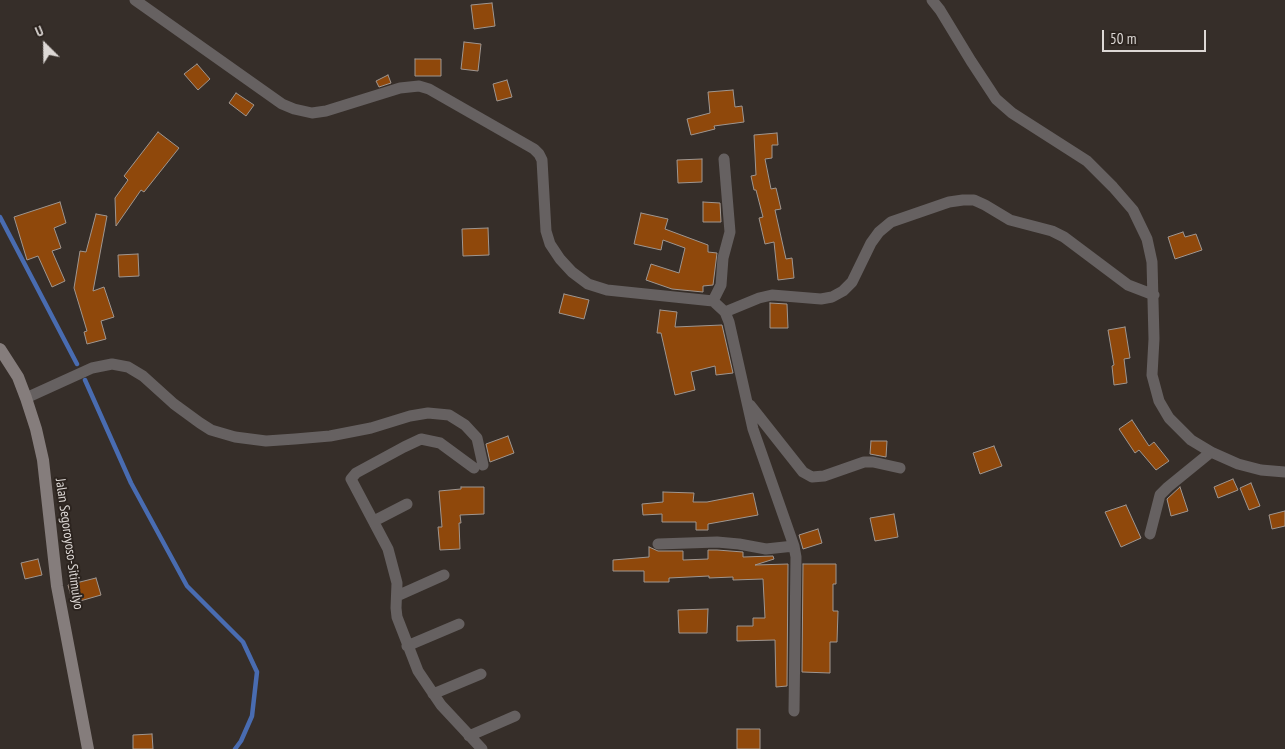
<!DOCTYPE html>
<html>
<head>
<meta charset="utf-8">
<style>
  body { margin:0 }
  #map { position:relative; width:1285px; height:749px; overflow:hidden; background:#362e29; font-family:"PT Sans Narrow",sans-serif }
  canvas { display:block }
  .north { position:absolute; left:20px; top:20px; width:50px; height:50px; -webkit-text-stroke:4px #2c241f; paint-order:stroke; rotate:337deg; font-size:14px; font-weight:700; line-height:20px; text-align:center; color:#ddd8d5 }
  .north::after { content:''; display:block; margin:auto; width:18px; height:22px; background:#ddd8d5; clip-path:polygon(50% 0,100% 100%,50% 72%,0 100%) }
  .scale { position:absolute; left:1102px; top:30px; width:104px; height:22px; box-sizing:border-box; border:2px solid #ddd8d5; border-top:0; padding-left:6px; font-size:15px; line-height:18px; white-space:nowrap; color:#ddd8d5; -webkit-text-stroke:4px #2c241f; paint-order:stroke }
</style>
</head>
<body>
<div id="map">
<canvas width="1285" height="749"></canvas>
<div class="north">U</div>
<div class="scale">50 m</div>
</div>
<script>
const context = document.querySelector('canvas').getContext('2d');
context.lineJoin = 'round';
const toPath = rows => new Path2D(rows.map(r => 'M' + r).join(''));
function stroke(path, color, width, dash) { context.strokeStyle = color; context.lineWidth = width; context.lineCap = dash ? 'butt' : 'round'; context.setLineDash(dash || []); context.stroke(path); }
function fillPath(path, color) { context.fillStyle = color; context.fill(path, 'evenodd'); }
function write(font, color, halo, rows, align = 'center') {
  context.font = font + ' "PT Sans Narrow",sans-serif'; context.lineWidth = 4; context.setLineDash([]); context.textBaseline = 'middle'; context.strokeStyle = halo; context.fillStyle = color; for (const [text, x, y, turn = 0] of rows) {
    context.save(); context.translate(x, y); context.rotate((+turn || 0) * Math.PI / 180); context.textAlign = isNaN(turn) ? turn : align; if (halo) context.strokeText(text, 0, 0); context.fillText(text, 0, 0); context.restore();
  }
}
stroke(toPath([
  [0,217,77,364],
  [85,380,131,483,187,586,243,642,257,672,252,716,241,741,235,749]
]), '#496cb1', 4.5);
const building = toPath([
  [492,3,495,26,474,29,471,5,492,3],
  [464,42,481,44,478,71,461,69,464,42],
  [415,59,441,59,441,76,415,76,415,59],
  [197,64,210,79,198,90,184,74,197,64],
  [388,75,391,83,379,87,376,81,388,75],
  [507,80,512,97,497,101,493,84,507,80],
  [733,90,735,107,742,106,744,122,714,126,715,129,691,135,687,119,710,113,708,92,733,90],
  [236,93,254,105,246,116,229,103,236,93],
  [158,132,179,148,144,192,141,190,116,226,115,198,128,180,124,176,158,132],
  [777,133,778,145,772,145,772,158,765,159,771,189,776,188,781,209,775,210,786,259,792,258,794,278,778,280,774,242,765,244,759,218,763,217,756,190,754,190,751,176,756,175,754,135,777,133],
  [702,159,702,182,678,183,677,160,702,159],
  [60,202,66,223,54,228,61,248,52,251,65,281,52,287,38,256,27,260,14,217,60,202],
  [703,202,720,203,721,222,703,222,703,202],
  [641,213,668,219,665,229,708,245,708,252,717,253,713,285,703,286,703,292,672,289,646,280,651,264,679,273,685,248,663,240,661,250,634,244,641,213],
  [96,214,107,216,93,291,104,287,114,317,101,321,106,339,87,344,84,332,87,331,74,288,80,251,86,252,96,214],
  [488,228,489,255,463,256,462,229,488,228],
  [1183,232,1185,237,1196,234,1202,250,1175,259,1168,237,1183,232],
  [138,254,139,276,119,277,118,255,138,254],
  [564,294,589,300,584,319,559,313,564,294],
  [770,303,787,304,788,328,770,328,770,303],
  [660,310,677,312,675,327,722,325,733,373,716,375,715,366,691,372,695,390,675,395,661,333,657,333,660,310],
  [1125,327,1130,358,1124,359,1127,383,1114,385,1112,366,1114,365,1108,330,1125,327],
  [1132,420,1149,446,1154,442,1169,461,1156,470,1139,450,1135,453,1119,429,1132,420],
  [508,436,514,453,490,462,486,444,508,436],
  [871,441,887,441,886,457,870,454,871,441],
  [994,446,1002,466,980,474,973,453,994,446],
  [1233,479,1238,490,1218,498,1214,487,1233,479],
  [1251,483,1260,506,1249,510,1240,488,1251,483],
  [461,487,484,487,484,514,460,515,461,523,459,523,460,549,440,550,438,527,442,527,439,491,461,489,461,487],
  [1180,487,1188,511,1171,516,1167,499,1180,487],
  [663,492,694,493,693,502,707,502,753,493,758,515,708,524,708,530,696,530,696,522,662,522,662,514,643,515,642,504,663,502,663,492],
  [1126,505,1141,538,1121,547,1105,512,1126,505],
  [1285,511,1285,526,1272,529,1269,515,1285,511],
  [894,514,898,537,875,541,870,518,894,514],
  [818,529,822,543,803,549,799,535,818,529],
  [649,547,658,551,683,551,683,560,708,559,708,550,717,550,743,552,743,557,773,556,774,559,755,565,788,564,787,686,776,687,775,640,737,641,737,626,753,626,753,618,765,618,763,579,733,580,733,577,709,578,709,576,669,578,669,582,644,582,644,571,613,571,613,560,649,557,649,547],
  [38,559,42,575,25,579,21,563,38,559],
  [803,564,836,564,836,584,833,584,833,611,838,611,837,642,830,642,830,673,802,672,803,564],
  [96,578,101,595,80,601,78,594,71,596,68,585,96,578],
  [708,609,707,633,679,633,678,610,708,609],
  [737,729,760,729,760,749,737,749,737,729],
  [152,734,153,749,133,749,133,735,152,734]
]);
fillPath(building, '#8f480b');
stroke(building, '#9f9690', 1);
stroke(toPath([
  [135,0,282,104,294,109,312,113,326,111,400,88,419,86,429,89,534,149,539,154,542,160,546,231,550,244,560,259,572,272,588,284,607,290,713,301,725,312,729,322,753,429,794,546,796,557,794,711],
  [932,0,940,10,971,61,996,99,1012,113,1087,161,1113,187,1133,210,1147,239,1152,262,1154,339,1152,375,1159,401,1169,418,1191,440,1211,452,1238,464,1261,470,1285,472],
  [713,301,721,285,723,258,730,232,724,159],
  [725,312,759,298,772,295,821,299,832,297,843,291,852,282,871,243,879,232,891,222,949,202,963,200,974,200,985,205,1010,220,1052,231,1064,237,1128,285,1154,295],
  [26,398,92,368,112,364,128,367,143,376,174,404,200,423,211,430,235,437,266,441,295,439,330,436,371,428,410,416,428,413,449,415,465,425,477,438,483,465],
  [750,405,803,472,812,477,824,476,864,462,873,462,900,468],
  [474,468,440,443,421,439,404,447,356,473,351,479,388,549,397,583,396,608,397,617,418,671,441,705,482,749],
  [374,521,407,504],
  [1150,534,1160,495,1168,487,1211,452],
  [658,544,717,542,739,544,766,549,794,546],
  [397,596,444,575],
  [407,646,459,624],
  [433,694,481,674],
  [469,736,515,716]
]), '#666161', 11);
stroke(toPath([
  [0,349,18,377,26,398,36,429,43,460,57,586,88,749]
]), '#857d7c', 12);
write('14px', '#ddd8d5', '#2c241f', [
  ["Jalan Segoroyoso-Sitimulyo",69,544,82]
]);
</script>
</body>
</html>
